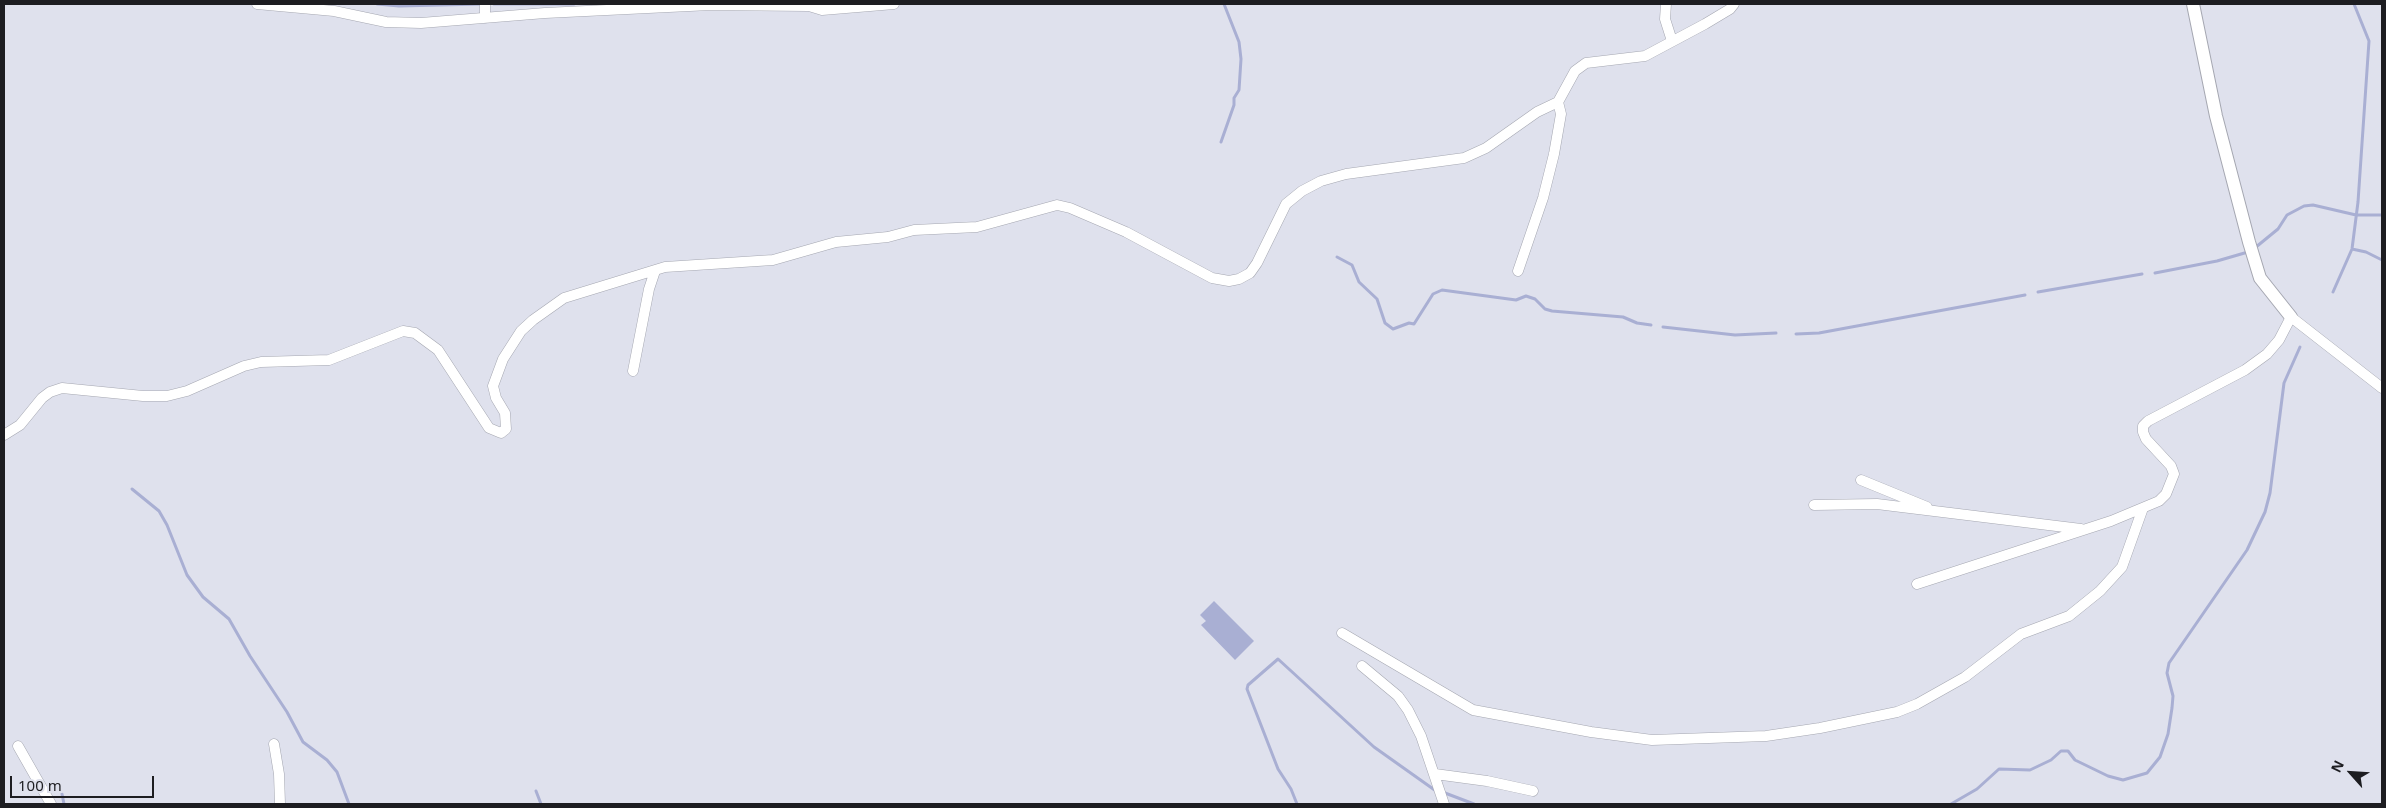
<!DOCTYPE html>
<html>
<head>
<meta charset="utf-8">
<style>
  body { margin:0 }
  #map { position:relative; width:2386px; height:808px; overflow:hidden; background:#dfe1ed; font-family:"Noto Sans",sans-serif }
  canvas { display:block }
  .frame { position:absolute; inset:0; border:5px solid #1d1d21; pointer-events:none }
  .north { position:absolute; left:2326px; top:748px; width:50px; height:50px; -webkit-text-stroke:4px #dfe1ed; paint-order:stroke; rotate:296deg; font-size:14px; font-weight:700; line-height:20px; text-align:center; color:#1d1d21 }
  .north::after { content:''; display:block; margin:auto; width:18px; height:22px; background:#1d1d21; clip-path:polygon(50% 0,100% 100%,50% 72%,0 100%) }
  .scale { position:absolute; left:10px; top:776px; width:144px; height:22px; box-sizing:border-box; border:2px solid #1d1d21; border-top:0; padding-left:6px; font-size:15px; line-height:18px; white-space:nowrap; color:#1d1d21; -webkit-text-stroke:4px #dfe1ed; paint-order:stroke }
</style>
</head>
<body>
<div id="map">
<canvas width="2386" height="808"></canvas>
<div class="frame"></div>
<div class="north">N</div>
<div class="scale">100 m</div>
</div>
<script>
const context = document.querySelector('canvas').getContext('2d');
context.lineJoin = 'round';
function fillPath(path, color) { context.fillStyle = color; context.fill(path, 'evenodd'); }
const toPath = rows => new Path2D(rows.map(r => 'M' + r).join(''));
function stroke(path, color, width, dash) { context.strokeStyle = color; context.lineWidth = width; context.lineCap = dash ? 'butt' : 'round'; context.setLineDash(dash || []); context.stroke(path); }
fillPath(toPath([
  [1214,601,1254,641,1235,660,1201,625,1206,621,1200,615]
]), '#a9afd3');
stroke(toPath([
  [377,4,399,6,482,4],
  [494,4,574,4],
  [1221,142,1234,105,1234,98,1239,90,1241,59,1239,42,1224,4],
  [2256,247,2278,229,2287,215,2304,206,2313,205,2356,215,2382,215],
  [2352,249,2366,252,2382,260],
  [1337,257,1352,265,1359,282,1377,299,1385,323,1393,329,1409,323,1414,324,1433,294,1442,290,1516,300,1526,296,1535,299,1545,309,1552,311,1623,317,1637,323,1651,325],
  [2155,273,2217,261,2248,252],
  [2038,292,2142,274],
  [2333,292,2352,249,2358,202,2369,41,2354,4],
  [1663,327,1735,335,1776,333],
  [1796,334,1819,333,2025,295],
  [132,489,159,511,167,525,187,575,203,597,229,619,250,656,287,712,303,742,327,760,337,772,349,804],
  [536,791,541,804],
  [1445,793,1474,804],
  [62,794,64,804],
  [1297,804,1291,789,1278,769,1247,689,1248,685,1278,659,1374,747,1436,791],
  [1951,804,1977,789,1999,769,2030,770,2051,760,2061,751,2068,751,2075,760,2108,776,2123,780,2147,773,2160,757,2168,734,2172,708,2173,696,2167,673,2169,663,2247,550,2265,512,2270,493,2284,383,2300,347]
]), '#a9afd3', 3);
const minor = toPath([
  [257,4,334,11,386,22,421,23,545,13,710,5,809,6,822,10,894,4],
  [485,4,485,18],
  [1666,4,1665,19,1672,41],
  [1518,271,1543,198,1554,154,1561,114,1558,102],
  [633,371,649,289,655,271],
  [4,435,20,425,42,398,50,392,62,388,143,396,167,396,187,391,244,366,261,362,329,360,403,331,415,333,438,350,489,428,501,433,506,429,505,413,496,398,493,386,503,359,521,331,533,320,564,298,665,267,773,260,836,242,888,237,914,230,977,227,1057,205,1070,208,1126,232,1212,278,1229,281,1239,279,1250,273,1257,263,1286,204,1302,191,1321,181,1346,174,1464,158,1486,148,1537,112,1558,102,1575,71,1586,63,1645,56,1705,24,1730,9,1734,4],
  [1861,480,1927,507],
  [1814,505,1877,504,2081,529],
  [1917,584,2111,521,2159,501,2166,494,2174,474,2171,466,2146,439,2143,432,2143,426,2148,421,2245,370,2267,354,2279,340,2291,317,2382,388],
  [1342,633,1473,710,1591,732,1652,740,1766,736,1820,728,1897,712,1917,704,1965,677,2021,634,2069,616,2100,591,2122,567,2143,508],
  [1362,666,1398,696,1408,710,1421,736,1444,804],
  [274,744,279,774,280,804],
  [18,746,51,804],
  [1435,774,1487,781,1533,791]
]);
const tertiary = toPath([
  [2193,4,2216,116,2249,242,2260,278,2291,317]
]);
stroke(minor, '#a5a7b1', 11);
stroke(tertiary, '#a5a7b1', 14);
stroke(minor, '#fff', 10);
stroke(tertiary, '#fff', 12);
</script>
</body>
</html>
